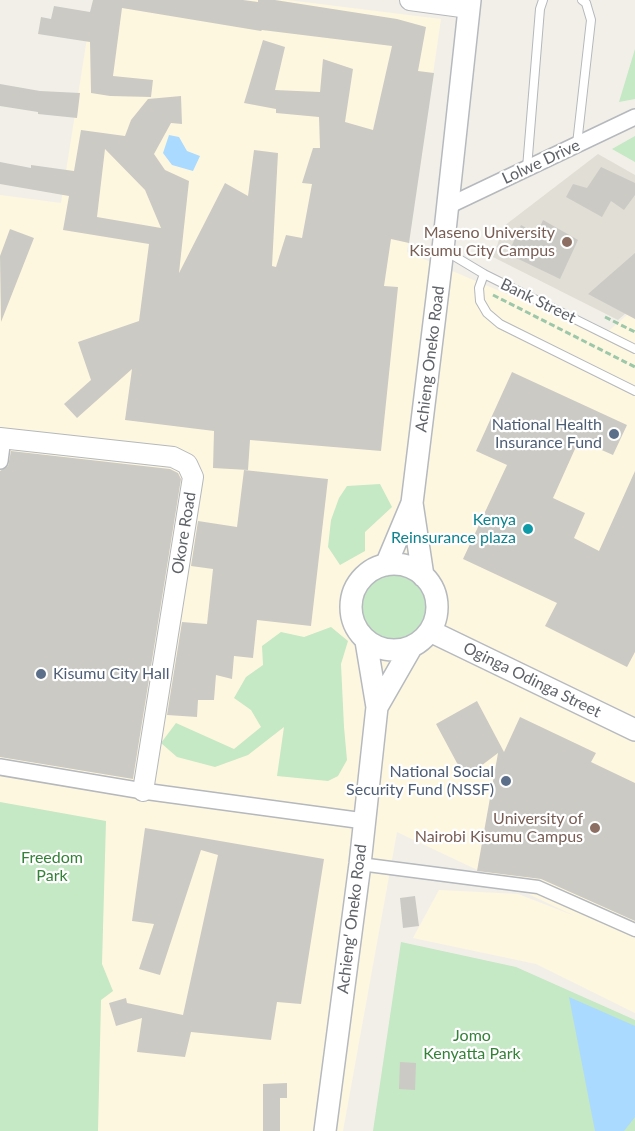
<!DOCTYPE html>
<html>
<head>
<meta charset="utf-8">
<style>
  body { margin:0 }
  canvas { display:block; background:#f1efe8 }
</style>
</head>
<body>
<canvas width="635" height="1131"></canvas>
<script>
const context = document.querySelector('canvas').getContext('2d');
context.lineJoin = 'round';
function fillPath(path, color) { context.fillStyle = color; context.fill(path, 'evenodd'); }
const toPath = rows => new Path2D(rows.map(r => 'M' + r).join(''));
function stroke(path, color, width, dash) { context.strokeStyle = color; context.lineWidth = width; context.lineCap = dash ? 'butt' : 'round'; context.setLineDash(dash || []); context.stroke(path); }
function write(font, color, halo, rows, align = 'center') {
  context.font = font + ' Lato,sans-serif'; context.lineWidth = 4.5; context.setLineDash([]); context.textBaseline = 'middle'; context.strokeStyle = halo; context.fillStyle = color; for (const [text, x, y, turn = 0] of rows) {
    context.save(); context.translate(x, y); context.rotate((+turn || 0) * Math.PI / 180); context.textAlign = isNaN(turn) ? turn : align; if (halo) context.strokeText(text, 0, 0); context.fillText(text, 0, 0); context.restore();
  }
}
fillPath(toPath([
  [93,0,287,0,441,19,407,252,604,335,635,308,635,1013,536,964,413,938,439,890,518,894,575,916,397,832,343,1131,0,1131,0,195,61,203]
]), '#fef7e0');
fillPath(toPath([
  [598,154,635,175,635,305,618,320,493,257,504,226]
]), '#e1ded6');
fillPath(toPath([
  [635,49,635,99,619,102],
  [635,136,635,162,612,149],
  [380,484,392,507,365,532,365,551,340,565,328,547,331,520,339,498,347,486],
  [393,568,414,573,426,588,432,601,432,617,420,637,410,642,396,645,380,643,371,637,359,624,354,609,359,591,366,581,376,574],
  [331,627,348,641,341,664,344,727,347,760,338,776,328,781,277,776,284,727,248,755,215,767,177,757,161,743,176,723,234,749,261,727,251,710,234,698,246,677,263,665,262,646,281,632,304,637],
  [0,802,106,821,102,964,113,991,101,1000,98,1131,0,1131],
  [401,942,516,967,635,1020,635,1131,373,1131]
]), '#c5e8c5');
fillPath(toPath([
  [169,135,179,137,187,151,200,156,193,171,172,165,163,153],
  [569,997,635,1026,635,1117,624,1131,595,1131]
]), '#aadaff');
fillPath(toPath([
  [93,0,243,0,258,2,258,0,275,0,397,19,426,27,418,71,434,73,409,243,391,239,384,286,398,287,381,451,250,440,248,470,213,468,214,431,125,420,132,369,77,418,64,404,91,380,78,342,139,321,149,244,63,230,69,196,0,184,0,162,31,168,31,165,74,171,81,130,125,136,131,120,148,99,181,96,182,124,171,123,154,154,165,170,189,181,179,273,225,183,248,196,254,150,278,153,272,266,276,267,286,235,302,238,312,184,302,183,313,148,320,148,319,117,276,113,276,109,244,103,263,40,285,47,275,90,320,92,323,59,353,69,345,122,373,130,392,46,262,30,261,31,122,8,113,76,153,80,151,97,110,96,91,93,90,42,38,34,41,17,51,19,54,6,90,12],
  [105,149,145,190,161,228,97,217],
  [0,84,40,91,80,93,77,118,38,114,38,112,0,106],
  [601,167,635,183,635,195,624,210,611,201,602,217,566,197,573,184,587,188],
  [543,220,578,240,560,279,508,254,521,225,537,234],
  [10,229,34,238,1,322,0,256],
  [635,253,635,319,588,294],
  [512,372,627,425,613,455,579,440,553,498,585,513,574,538,599,551,635,471,635,652,627,667,545,626,557,603,463,559,507,465,476,451],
  [11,451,170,469,178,473,181,479,133,779,0,757,0,471,8,466],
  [244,470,328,479,311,626,257,620,253,658,234,656,232,679,216,675,214,700,198,700,197,717,167,715,182,622,207,624,213,569,191,566,198,521,237,527],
  [477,701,504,752,520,717,596,753,591,762,635,783,635,921,541,879,477,871,498,753,465,778,436,724],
  [145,828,324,859,301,1004,277,1002,271,1040,191,1032,185,1057,137,1052,142,1018,116,1026,109,1003,126,998,127,1003,183,1015,218,855,201,850,160,975,139,969,154,924,132,921],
  [415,896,419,926,403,928,400,898],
  [400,1062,416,1063,415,1090,399,1089],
  [287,1083,287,1098,280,1098,280,1131,263,1131,263,1084]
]), '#cccac5');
const service = toPath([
  [577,144,591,20,586,3,582,0],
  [527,168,540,9,543,0],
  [444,250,484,274,635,349],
  [484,274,479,288,480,301,487,313,500,324,635,391]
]);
const pedestrian = toPath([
  [360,864,538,887,635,930]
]);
const minor = toPath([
  [448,206,635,117],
  [0,461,3,438],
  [0,767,143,791,364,821]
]);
const tertiary = toPath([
  [410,0,469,8],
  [0,438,173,457,187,464,193,477,143,791]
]);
const secondary = toPath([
  [412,503,423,576],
  '351 607a43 43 0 1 1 86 0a43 43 0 1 1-86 0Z',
  [386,565,412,503,443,249,470,0],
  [430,631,635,730],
  [377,707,412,646],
  [325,1131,360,864,377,707,366,641]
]);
stroke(service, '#b5b8bc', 10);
stroke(pedestrian, '#b5b8bc', 15);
stroke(minor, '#b5b8bc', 18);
stroke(tertiary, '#b5b8bc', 22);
stroke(secondary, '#b6babf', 24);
stroke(toPath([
  [493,295,635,367],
  [605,317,635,332]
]), '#9cc7a9', 3, [6, 3]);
stroke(service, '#fff', 8);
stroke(pedestrian, '#fff', 12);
stroke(minor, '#fff', 15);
stroke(tertiary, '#fff', 20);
stroke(secondary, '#fff', 21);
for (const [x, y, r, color] of [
  [567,242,6,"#8d6e63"],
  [614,434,6,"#5c6f8a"],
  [528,529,6,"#0f9aa8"],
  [41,674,6,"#5c6f8a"],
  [506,781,6,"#5c6f8a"],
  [595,828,6,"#8d6e63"]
]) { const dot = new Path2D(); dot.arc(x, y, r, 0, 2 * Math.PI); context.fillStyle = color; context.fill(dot); stroke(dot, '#fff', 2); }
write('16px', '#5f6368', '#fff', [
  ["Lolwe Drive",541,162,-25],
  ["Bank Street",538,301,26],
  ["Achieng Oneko Road",430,359,-83],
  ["Okore Road",184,533,-81],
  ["Oginga Odinga Street",532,680,26],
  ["Achieng' Oneko Road",352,919,-83]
]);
write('16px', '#785e54', '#fff', [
  ["Maseno University",555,233],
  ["Kisumu City Campus",555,251],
  ["University of",583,819],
  ["Nairobi Kisumu Campus",583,837]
], 'right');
write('16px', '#4e5e75', '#fff', [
  ["National Health",602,425],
  ["Insurance Fund",602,443],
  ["Kisumu City Hall",53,674,"left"],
  ["National Social",494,772],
  ["Security Fund (NSSF)",494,790]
], 'right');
write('16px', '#0d838f', '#fff', [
  ["Kenya",516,520],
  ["Reinsurance plaza",516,538]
], 'right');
write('16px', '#348238', '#fff', [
  ["Freedom",52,858],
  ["Park",52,876],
  ["Jomo",472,1036],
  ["Kenyatta Park",472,1054]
]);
</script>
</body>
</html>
